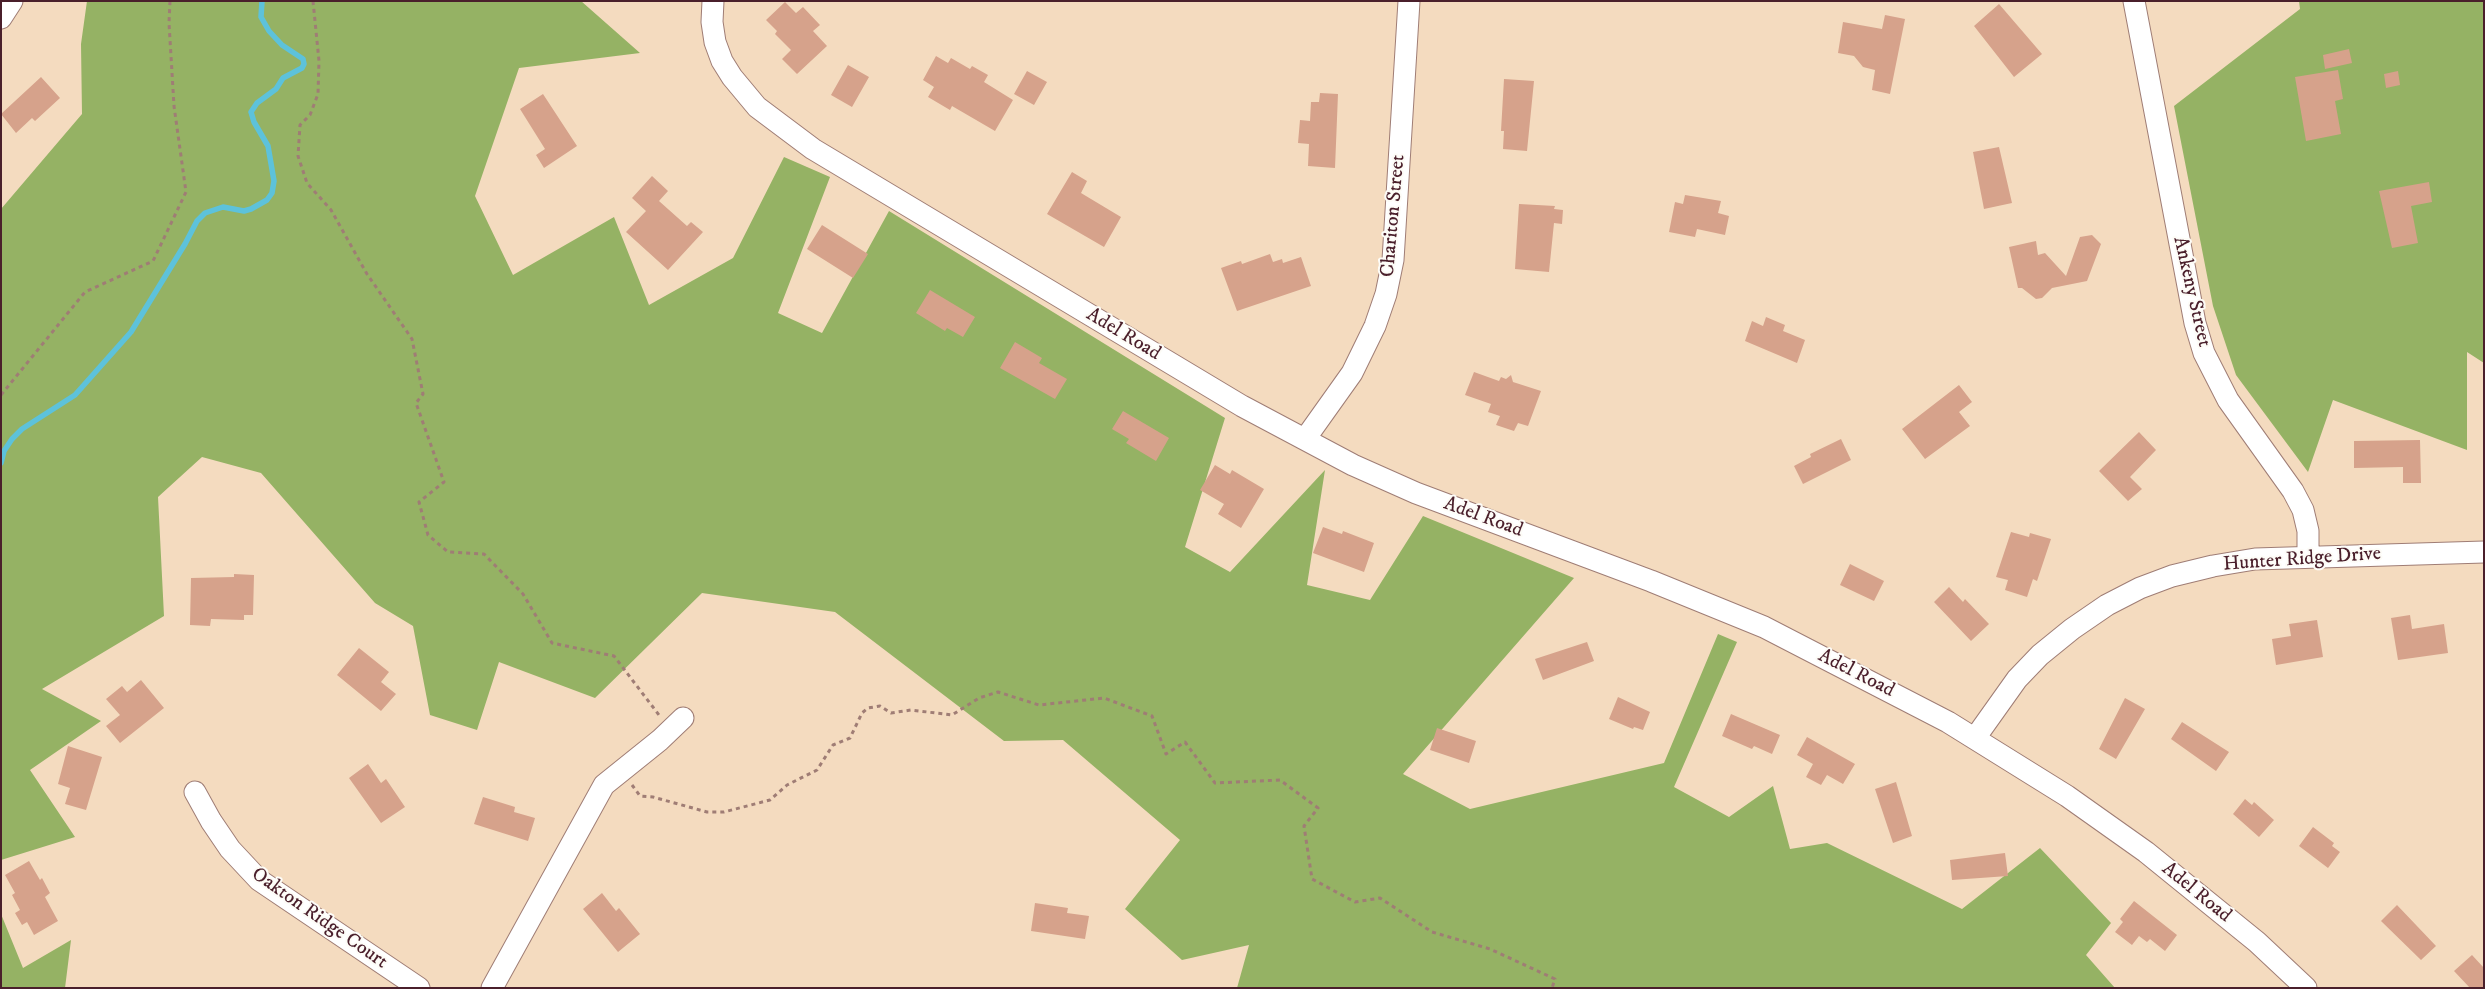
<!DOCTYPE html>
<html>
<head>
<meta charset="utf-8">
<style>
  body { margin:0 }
  #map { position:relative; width:2485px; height:989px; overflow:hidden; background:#f4dbbf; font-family:"IM FELL DW Pica",serif }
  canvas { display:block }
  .frame { position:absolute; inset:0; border:2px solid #4a1f2b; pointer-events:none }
</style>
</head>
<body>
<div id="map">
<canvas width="2485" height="989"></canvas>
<div class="frame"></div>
</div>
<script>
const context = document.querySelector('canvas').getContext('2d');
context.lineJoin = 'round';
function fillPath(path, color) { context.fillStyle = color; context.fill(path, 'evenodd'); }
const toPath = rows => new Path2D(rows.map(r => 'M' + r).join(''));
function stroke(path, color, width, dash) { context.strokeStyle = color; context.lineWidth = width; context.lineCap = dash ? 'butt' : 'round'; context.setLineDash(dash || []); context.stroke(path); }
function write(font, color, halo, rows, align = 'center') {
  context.font = font + ' "IM FELL DW Pica",serif'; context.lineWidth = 4; context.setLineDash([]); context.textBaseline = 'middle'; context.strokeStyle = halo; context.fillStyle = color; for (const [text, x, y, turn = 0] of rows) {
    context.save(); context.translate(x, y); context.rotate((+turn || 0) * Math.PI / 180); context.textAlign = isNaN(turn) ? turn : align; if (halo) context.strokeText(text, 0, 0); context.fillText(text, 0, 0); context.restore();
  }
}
fillPath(toPath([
  [87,1,581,1,640,53,519,68,475,196,513,275,614,217,649,305,733,258,784,157,830,177,778,313,822,333,889,211,1225,418,1185,547,1230,572,1325,470,1307,585,1370,600,1423,516,1574,578,1403,774,1470,809,1664,763,1718,634,1737,642,1674,787,1729,817,1773,786,1790,849,1827,843,1962,909,2040,848,2111,923,2086,955,2115,988,1237,988,1249,945,1182,960,1125,909,1180,840,1063,740,1004,741,835,612,702,593,595,698,499,662,477,730,430,715,413,626,375,603,261,473,202,457,158,497,164,616,42,689,101,721,30,770,75,837,1,860,1,209,82,114,81,44],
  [2299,1,2484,1,2484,363,2467,352,2467,450,2333,400,2308,472,2236,375,2213,306,2174,106,2300,9],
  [1,914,23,968,71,940,65,988,1,988]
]), '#95b264');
stroke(toPath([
  [1,463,4,451,12,439,22,429,75,395,131,332,185,244,197,221,205,213,223,207,244,211,251,209,267,200,272,193,274,181,268,146,254,122,251,112,257,103,276,89,283,78,302,68,304,64,303,59,282,45,269,31,261,17,262,1]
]), '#5dc2db', 5.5);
fillPath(toPath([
  [785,2,796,13,803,7,820,25,813,31,827,46,797,74,782,59,791,50,775,34,777,31,766,20],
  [1999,4,2042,54,2014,77,1974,26],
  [1885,15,1905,19,1890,94,1872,90,1875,70,1863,67,1854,56,1838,53,1843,22,1882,29],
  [2349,49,2352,63,2325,69,2323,55],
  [936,56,948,63,951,58,970,69,972,66,988,75,984,82,1013,100,995,131,952,106,950,110,928,97,934,87,923,80],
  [848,65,869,77,852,107,831,95],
  [2338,70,2343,99,2335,101,2341,134,2306,141,2295,77],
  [1027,71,1047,82,1034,105,1014,94],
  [2398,71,2400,85,2386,88,2384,74],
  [41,77,60,98,35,121,32,118,16,133,1,114],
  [1504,79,1534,81,1527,151,1503,149,1504,131,1501,131],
  [1320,93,1338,94,1335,168,1308,166,1309,144,1298,143,1300,120,1310,121,1311,102,1319,102],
  [543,94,577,146,544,168,536,155,545,149,520,109],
  [1999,147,2012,203,1984,209,1973,152],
  [1072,172,1087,181,1081,193,1121,217,1104,247,1047,214],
  [652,176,668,191,659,201,687,226,691,222,703,232,668,270,626,232,646,211,632,198],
  [2429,182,2432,202,2411,206,2418,243,2392,248,2379,191],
  [1685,195,1721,201,1718,213,1729,216,1725,235,1697,229,1695,237,1669,232,1675,202,1683,204],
  [1519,204,1555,206,1554,209,1563,210,1562,224,1554,223,1549,272,1515,269],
  [822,225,868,254,853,278,807,249],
  [2092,235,2101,244,2087,281,2052,288,2042,298,2036,299,2022,288,2018,288,2009,247,2036,241,2038,255,2045,253,2066,276,2080,237],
  [1270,254,1273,262,1282,259,1283,263,1301,257,1311,286,1237,311,1221,268,1241,261,1242,264],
  [930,290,975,317,963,337,947,328,945,331,916,313],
  [1766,317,1785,325,1783,331,1805,340,1797,363,1745,341,1752,321,1763,326],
  [1015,342,1042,358,1039,363,1067,379,1055,399,1000,368],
  [1474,372,1499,381,1501,377,1506,379,1511,375,1513,382,1541,391,1528,426,1518,423,1514,431,1496,425,1500,416,1488,412,1491,404,1465,395],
  [1959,385,1972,402,1959,412,1970,426,1925,459,1902,429],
  [1123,411,1169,438,1156,461,1126,443,1129,439,1112,429],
  [2139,432,2156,450,2130,477,2142,489,2128,501,2099,471],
  [1841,439,1851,460,1803,484,1794,466,1811,457,1810,454],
  [2420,440,2421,483,2403,483,2403,467,2354,468,2354,441],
  [1215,465,1230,474,1232,470,1264,489,1241,528,1218,514,1224,504,1200,490],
  [1323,527,1342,534,1343,531,1374,543,1364,572,1313,553],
  [2011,532,2029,537,2030,533,2051,539,2037,581,2033,579,2027,597,2005,590,2008,580,1996,577],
  [1850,564,1884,581,1874,601,1840,585],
  [234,574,254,575,253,615,244,615,244,620,211,619,210,626,190,625,191,578,234,577],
  [1949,587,1963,602,1965,599,1989,624,1971,641,1934,602],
  [2410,615,2412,629,2444,624,2448,653,2398,660,2391,618],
  [2317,620,2323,657,2276,665,2272,639,2291,636,2289,624],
  [1587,642,1594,661,1543,680,1535,659],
  [359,648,389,672,381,682,396,694,381,711,337,675],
  [141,680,164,708,120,743,106,726,120,715,106,699,122,686,127,692],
  [1618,697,1650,712,1643,730,1634,727,1633,729,1609,719],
  [2125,698,2145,709,2116,759,2099,749],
  [1731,714,1780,735,1772,754,1754,746,1752,749,1722,736],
  [2182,722,2229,752,2216,771,2171,739],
  [1437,728,1476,741,1469,763,1430,750],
  [1807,737,1855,764,1843,784,1827,775,1821,785,1806,777,1813,764,1797,755],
  [68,746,102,757,86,810,65,804,70,788,58,784],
  [368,764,381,783,386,779,405,807,381,823,349,778],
  [1896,782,1912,836,1893,843,1875,789],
  [483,797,515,807,514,812,535,818,528,841,474,824],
  [2245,799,2252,805,2254,802,2274,820,2259,837,2233,814],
  [2313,827,2334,843,2332,846,2340,852,2328,868,2299,846],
  [2005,853,2008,876,1952,880,1950,860],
  [29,861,40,880,42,878,50,893,45,897,58,921,34,935,27,922,22,925,15,913,20,910,12,895,15,893,5,875],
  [602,893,616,911,619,908,640,934,618,952,583,909],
  [2134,901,2177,935,2165,951,2150,939,2147,942,2139,936,2132,945,2115,932,2123,922,2120,919],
  [1035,903,1068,908,1067,913,1089,916,1085,939,1031,931],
  [2397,905,2436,946,2421,960,2381,921],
  [2472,955,2484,968,2484,988,2470,988,2454,971]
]), '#d6a28b');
const minor = toPath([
  [713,1,712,22,715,42,722,61,732,77,757,107,813,149,1242,406,1353,465,1416,493,1651,581,1764,627,1948,722,2067,796,2146,852,2257,942,2306,988],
  [2134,1,2195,323,2204,353,2228,400,2293,491,2303,510,2308,531,2308,557],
  [1,18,12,1],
  [1305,439,1352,373,1375,326,1386,294,1393,260,1409,1],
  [1975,738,2017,679,2040,655,2072,629,2107,605,2140,588,2172,576,2213,566,2255,559,2484,552],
  [195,792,211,821,230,849,259,880,419,988],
  [492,988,604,785,660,740,683,718]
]);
stroke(minor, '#9f7d75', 23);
stroke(toPath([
  [313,1,319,61,318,94,310,115,300,125,298,156,307,183,331,210,367,274,412,339,423,394,416,403,444,482,419,502,428,535,448,552,484,554,523,594,552,643,614,656,659,715],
  [1,395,85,292,153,261,186,192,174,106,169,23,170,1],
  [632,785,640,796,653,797,707,812,724,812,770,800,787,785,817,770,833,745,850,738,862,713,868,708,880,706,891,713,911,710,952,715,979,698,998,692,1039,705,1104,698,1152,716,1166,754,1185,742,1215,783,1280,780,1318,808,1304,826,1312,879,1355,902,1380,898,1432,932,1490,949,1555,979,1552,988]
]), '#9f7d75', 3, [4, 4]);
stroke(minor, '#fff', 21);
write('20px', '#4a1f2b', '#fdfcf7', [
  ["Chariton Street",1394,216,-85],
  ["Ankeny Street",2191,292,77],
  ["Adel Road",1123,335,31],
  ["Adel Road",1483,518,20],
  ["Hunter Ridge Drive",2302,560,-4],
  ["Adel Road",1856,674,27],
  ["Adel Road",2196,893,39],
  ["Oakton Ridge Court",319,919,35]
]);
</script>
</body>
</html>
